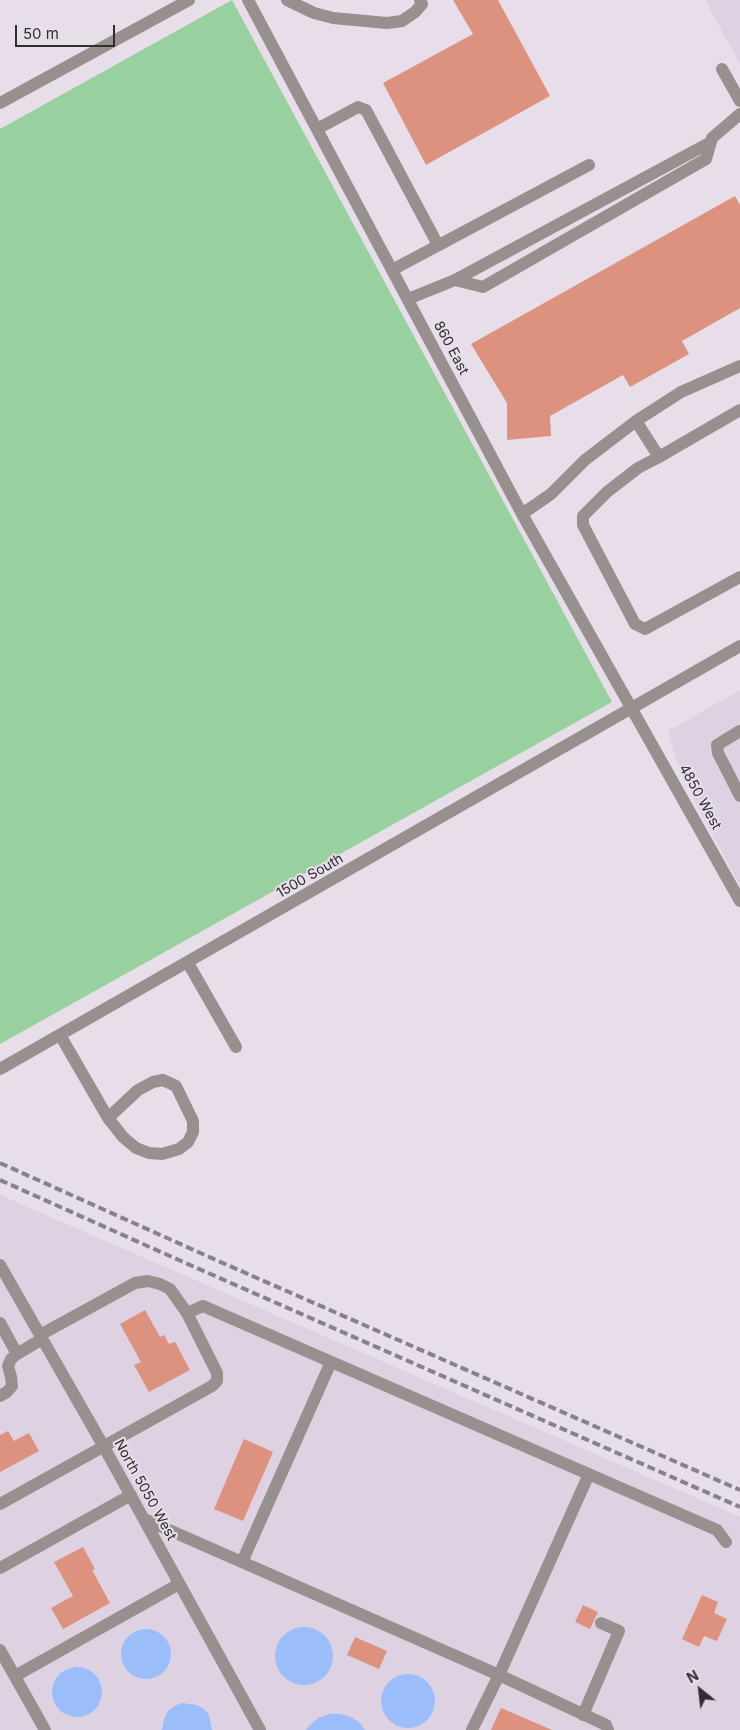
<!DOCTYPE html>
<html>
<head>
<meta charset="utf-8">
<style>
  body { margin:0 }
  #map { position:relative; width:740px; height:1730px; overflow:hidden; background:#e7deea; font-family:Inter,sans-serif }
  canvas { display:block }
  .north { position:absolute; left:675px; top:1665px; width:50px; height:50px; -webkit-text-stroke:4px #e7deea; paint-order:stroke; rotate:331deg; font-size:14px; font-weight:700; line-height:20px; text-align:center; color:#312e32 }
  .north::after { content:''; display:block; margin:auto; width:18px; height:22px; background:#312e32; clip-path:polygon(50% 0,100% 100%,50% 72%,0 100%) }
  .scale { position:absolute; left:15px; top:25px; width:100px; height:22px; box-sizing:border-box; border:2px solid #312e32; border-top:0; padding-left:6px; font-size:15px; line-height:18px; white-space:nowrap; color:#312e32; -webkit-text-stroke:4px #e7deea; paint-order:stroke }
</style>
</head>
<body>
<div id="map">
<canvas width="740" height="1730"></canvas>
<div class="north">N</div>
<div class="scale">50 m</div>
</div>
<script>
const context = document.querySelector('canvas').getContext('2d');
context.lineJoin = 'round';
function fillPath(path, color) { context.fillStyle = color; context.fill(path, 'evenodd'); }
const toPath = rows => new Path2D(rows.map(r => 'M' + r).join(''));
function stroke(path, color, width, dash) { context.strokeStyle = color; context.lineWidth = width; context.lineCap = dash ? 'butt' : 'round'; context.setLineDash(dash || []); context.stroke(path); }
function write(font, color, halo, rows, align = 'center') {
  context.font = font + ' Inter,sans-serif'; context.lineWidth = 4; context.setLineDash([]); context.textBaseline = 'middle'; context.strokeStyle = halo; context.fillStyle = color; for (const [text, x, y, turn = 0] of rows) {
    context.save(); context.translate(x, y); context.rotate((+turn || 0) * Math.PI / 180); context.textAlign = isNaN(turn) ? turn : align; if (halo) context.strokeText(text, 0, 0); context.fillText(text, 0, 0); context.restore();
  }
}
fillPath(toPath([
  [705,0,740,0,740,64],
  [740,690,740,886,696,804,675,757,668,731],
  [0,1195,740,1517,740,1730,0,1730]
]), '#ded1e2');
fillPath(toPath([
  [232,0,612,702,0,1044,0,129]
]), '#99d09f');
fillPath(toPath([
  '275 1656a29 29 0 1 1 58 0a29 29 0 1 1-58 0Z',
  '121 1654a25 25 0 1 1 50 0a25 25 0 1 1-50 0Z',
  '52 1692a25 25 0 1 1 50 0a25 25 0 1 1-50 0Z',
  '381 1701a27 27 0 1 1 54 0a27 27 0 1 1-54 0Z',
  [182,1703,197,1705,204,1709,209,1715,212,1730,162,1730,164,1719,168,1711,175,1706],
  [329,1714,340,1714,351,1717,360,1723,365,1730,306,1730,309,1726,318,1718]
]), '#9bbefb');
fillPath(toPath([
  [453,0,498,0,550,96,426,165,383,83,473,34],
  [735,196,740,205,740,308,682,341,689,354,630,387,623,375,550,416,551,436,507,440,507,403,471,344],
  [145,1310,160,1337,164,1335,169,1344,175,1342,190,1370,149,1392,134,1365,141,1362,120,1324],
  [8,1431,14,1441,29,1433,39,1451,0,1472,0,1435],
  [244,1439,273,1452,243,1521,214,1509],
  [83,1547,95,1569,92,1570,110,1603,63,1629,51,1608,73,1596,54,1562],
  [702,1595,718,1602,714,1613,727,1619,717,1641,704,1636,699,1647,682,1639],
  [583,1605,598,1612,590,1629,575,1622],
  [355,1637,387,1651,379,1669,347,1655],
  [501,1708,552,1730,491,1730]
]), '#dc927f');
stroke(toPath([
  [248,0,522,514,740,901],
  [287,0,314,13,333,18,387,23,402,21,415,12,422,4,420,0],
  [722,69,740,101],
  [0,103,189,0],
  [317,129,358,107,366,110,438,245],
  [392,270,589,165],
  [455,280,711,142],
  [408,299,455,280,483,287,706,159,712,138,740,114],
  [636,421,659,457,638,468,607,492,583,516,583,525,635,624,645,629,740,577],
  [659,457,740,410],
  [522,514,551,494,585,460,636,421,681,392,740,366],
  [740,731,717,745,718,753,740,796],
  [188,963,236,1047],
  [60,1035,108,1118,123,1137,136,1148,149,1153,162,1154,179,1149,188,1142,193,1132,193,1121,176,1086,163,1080,153,1082,138,1090,108,1118],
  [0,1069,740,646],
  [0,1265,104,1447,260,1730],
  [187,1313,203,1306,717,1530,726,1542],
  [0,1323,17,1354,42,1339],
  [0,1396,7,1392,12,1386,11,1377,8,1366,11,1359,17,1354],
  [0,1504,212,1386,217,1381,217,1373,187,1313,170,1289,160,1284,148,1281,135,1283,40,1335],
  [144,1519,499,1675,589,1474],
  [242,1562,331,1362],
  [0,1568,131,1495],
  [0,1650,45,1730],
  [15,1676,179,1584],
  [583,1715,619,1631,601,1623],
  [472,1730,499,1675,606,1725,608,1730]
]), '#97908f', 12);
stroke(toPath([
  [0,1163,216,1260,740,1490],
  [0,1180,181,1261,740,1507]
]), '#878189', 4, [8, 4]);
write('14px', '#312e32', '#e7deea', [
  ["860 East",451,348,62],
  ["4850 West",700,797,61],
  ["1500 South",310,876,-30],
  ["North 5050 West",145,1490,61]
]);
</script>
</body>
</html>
